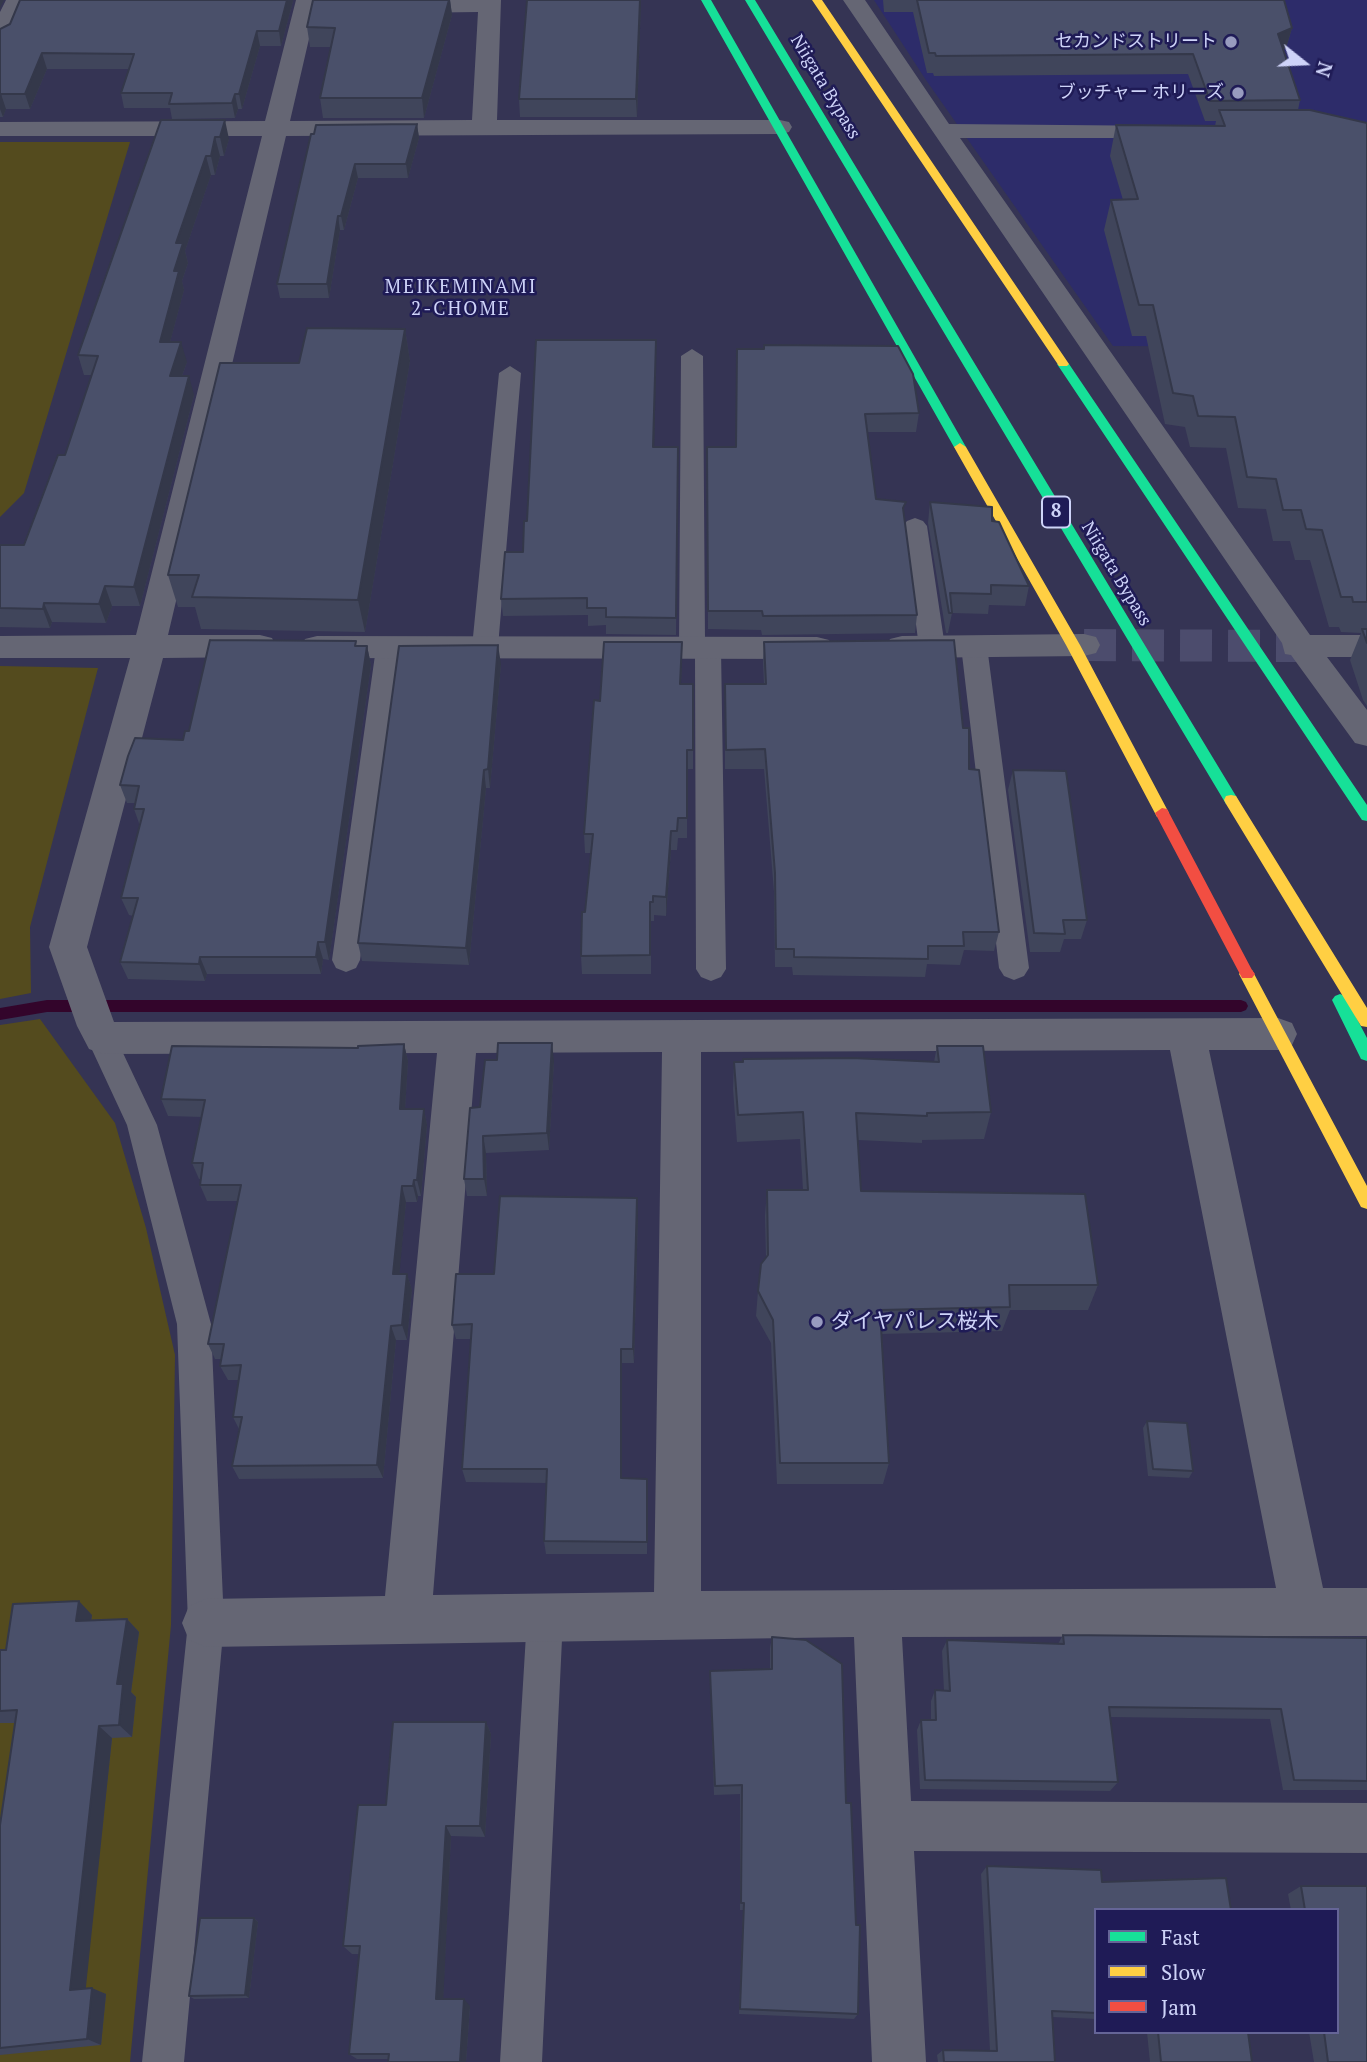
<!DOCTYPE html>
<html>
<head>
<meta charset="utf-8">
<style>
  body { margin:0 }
  #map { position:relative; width:1367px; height:2062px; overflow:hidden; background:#353454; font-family:"PT Serif",serif }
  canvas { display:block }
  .legend { position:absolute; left:1094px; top:1908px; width:245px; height:126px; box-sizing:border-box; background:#1f1b56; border:2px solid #656597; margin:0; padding:9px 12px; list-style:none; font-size:21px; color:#ced3f8 }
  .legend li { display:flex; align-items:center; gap:14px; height:35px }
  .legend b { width:35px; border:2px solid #656597 }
  .north { position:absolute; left:1269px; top:28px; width:70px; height:70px; -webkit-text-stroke:5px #1f1b56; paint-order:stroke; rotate:108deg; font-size:19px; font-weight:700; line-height:28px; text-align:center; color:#ced3f8 }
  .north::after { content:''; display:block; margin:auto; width:24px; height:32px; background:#ced3f8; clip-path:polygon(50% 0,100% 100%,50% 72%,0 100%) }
</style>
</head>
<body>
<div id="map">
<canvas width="1367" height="2062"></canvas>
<ul class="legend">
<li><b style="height:9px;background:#16e098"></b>Fast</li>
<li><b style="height:9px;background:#ffcf43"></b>Slow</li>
<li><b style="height:9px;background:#f24e42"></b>Jam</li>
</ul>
<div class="north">N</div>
</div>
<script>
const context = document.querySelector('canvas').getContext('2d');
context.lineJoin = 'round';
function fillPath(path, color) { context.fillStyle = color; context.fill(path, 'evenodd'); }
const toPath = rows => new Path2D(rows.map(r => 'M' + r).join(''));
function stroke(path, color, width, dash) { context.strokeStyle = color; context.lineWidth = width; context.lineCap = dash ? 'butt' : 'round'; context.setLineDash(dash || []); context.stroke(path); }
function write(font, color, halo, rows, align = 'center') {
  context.font = font + ' "PT Serif","Noto Sans JP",serif'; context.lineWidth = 5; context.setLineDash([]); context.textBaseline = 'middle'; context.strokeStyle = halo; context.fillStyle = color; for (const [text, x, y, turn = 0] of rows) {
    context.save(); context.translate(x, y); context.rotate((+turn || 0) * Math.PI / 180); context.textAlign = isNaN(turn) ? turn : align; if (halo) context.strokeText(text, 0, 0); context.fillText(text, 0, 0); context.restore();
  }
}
fillPath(toPath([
  [874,0,1367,0,1367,347,1113,346,926,80]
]), '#2d2c6a');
fillPath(toPath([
  [0,142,130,142,24,493,0,517],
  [0,666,98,668,30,927,31,993,0,999],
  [40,1019,115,1123,146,1228,175,1355,171,1625,130,2062,0,2062,0,1025]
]), '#544b1e');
fillPath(toPath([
  [47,1000,1241,1000,1246,1002,1248,1006,1246,1010,1241,1012,47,1012,0,1020,0,1008,47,1000]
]), '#33052b');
stroke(toPath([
  [1084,645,1297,646]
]), '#4c4c6d', 32, [32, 16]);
fillPath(toPath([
  [692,349,703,356,705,641,717,643,721,649,726,969,721,977,711,981,701,977,696,969,695,657,683,655,679,649,681,356,692,349],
  [510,366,521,373,498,647,494,653,485,656,476,653,472,647,499,373,510,366],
  [915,518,923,521,927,526,945,647,941,653,932,656,923,653,919,647,903,526,907,521,915,518],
  [974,637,983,640,987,646,1029,968,1024,976,1014,980,1004,976,999,968,961,646,965,640,974,637],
  [389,639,398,642,402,648,360,960,356,968,346,972,336,968,332,960,376,648,380,642,389,639],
  [96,1014,106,1017,157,1125,211,1324,224,1623,184,2062,142,2062,188,1623,177,1324,127,1125,81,1026,86,1017,96,1014],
  [545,1600,558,1605,563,1618,542,2062,500,2062,527,1618,532,1605,545,1600]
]), '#656674');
fillPath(toPath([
  [6,0,28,0,12,37,8,42,0,44,0,12,6,0],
  [296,0,318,0,290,121,472,120,478,12,403,13,392,6,400,0,501,0,497,120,780,120,789,122,792,127,789,132,780,134,286,136,168,635,260,635,272,638,276,646,272,654,260,657,163,658,87,947,114,1022,1278,1018,1292,1023,1297,1034,1292,1045,1278,1050,1209,1050,1323,1588,1367,1588,1367,1636,902,1637,911,1801,1367,1803,1367,1853,914,1851,926,2062,872,2062,854,1637,206,1647,189,1640,182,1623,189,1606,206,1599,385,1596,437,1053,103,1054,89,1049,77,1026,49,947,130,658,0,658,0,636,136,635,262,136,0,136,0,122,265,121,296,0],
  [1170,1050,1276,1588,701,1591,701,1052,1170,1050],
  [662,1052,654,1592,433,1595,476,1053,662,1052],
  [843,0,865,0,949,124,1176,126,1179,131,1176,136,1167,138,960,138,1310,635,1367,635,1367,657,1327,657,1367,710,1367,746,1355,743,1291,655,1285,654,1282,643,843,0],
  [1084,634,1096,637,1100,645,1096,653,1084,656,902,658,890,655,886,647,890,639,902,636,1084,634],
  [317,636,817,637,829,640,833,648,829,656,817,659,317,658,305,655,301,647,305,639,317,636]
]), '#656674');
fillPath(toPath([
  [701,0,711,0,966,447,964,450,960,451,954,447,701,0],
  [745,0,755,0,1236,796,1238,800,1236,804,1226,804,745,0],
  [1063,361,1069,364,1367,805,1367,821,1362,820,1057,364,1063,361],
  [1340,994,1345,996,1367,1038,1367,1061,1361,1059,1332,1000,1335,996,1340,994]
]), '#16e098');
fillPath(toPath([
  [812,0,822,0,1069,364,1067,366,1059,366,812,0],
  [960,443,966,447,1080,645,1169,813,1167,817,1157,817,1066,645,954,447,960,443],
  [1231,795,1236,796,1367,1008,1367,1027,1361,1026,1226,804,1224,800,1226,796,1231,795],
  [1247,968,1252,970,1367,1186,1367,1209,1361,1207,1239,974,1242,970,1247,968]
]), '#ffcf43');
fillPath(toPath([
  [1162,808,1167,809,1252,970,1255,974,1252,978,1242,978,1155,813,1162,808]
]), '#f24e42');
fillPath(toPath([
  [20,0,293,0,293,1,281,46,260,46,242,109,238,109,235,118,172,119,170,108,124,108,121,93,129,69,47,69,30,109,6,109,3,117,0,117,0,29,10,24],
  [450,0,452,15,424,118,323,118,320,98,331,47,310,47,307,27],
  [641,0,637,117,520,117,519,99],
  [883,0,1296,0,1284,0,1292,28,1286,48,1283,49,1300,100,1298,110,1367,123,1367,706,1363,700,1350,660,1361,633,1341,632,1339,627,1329,627,1310,560,1295,560,1290,541,1273,541,1266,509,1238,508,1226,448,1190,447,1185,427,1165,424,1146,336,1132,336,1104,230,1111,200,1123,200,1110,156,1116,125,1215,126,1216,121,1205,121,1188,74,934,76,933,73,927,73,913,12,884,12],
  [161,120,229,139,224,156,220,156,215,175,211,175,185,251,188,263,182,281,184,290,170,342,187,362,182,376,194,395,140,606,112,606,106,623,52,622,50,628,0,627,0,545,24,545,65,455,92,375,84,375,78,355],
  [417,124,419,138,408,178,358,178,344,230,340,230,329,298,280,298,277,284,314,134],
  [405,329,410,361,365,632,201,629,195,607,178,607,168,575,299,363],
  [656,358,654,447,678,447,676,635,606,634,606,625,588,626,588,615,503,616,501,599,523,552,527,521],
  [736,368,919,413,916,432,867,432,876,499,904,518,917,615,915,633,762,635,761,630,708,629,707,447,736,447],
  [930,502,992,521,1029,586,1025,606,989,605,988,614,952,613,948,633,946,633,928,523],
  [764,642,963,728,999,932,994,951,964,950,960,965,927,964,925,977,793,975,792,967,775,967,774,892,764,769,725,769,725,684,764,684,763,662],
  [357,646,367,646,371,665,329,960,323,959,321,974,207,974,205,981,128,979,120,962,133,916,129,915,121,898,140,826,134,809,135,803,127,803,120,785,183,740,189,731],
  [682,662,681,684,693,684,693,769,687,769,687,838,678,838,677,850,671,850,666,916,654,915,654,921,651,921,651,974,582,974,581,956,591,853,585,853,584,834,600,701],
  [501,664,490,788,486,788,469,965,362,961,358,943],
  [1013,770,1087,920,1081,939,1064,939,1060,952,1030,952,1008,790],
  [404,1044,408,1061,405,1109,424,1109,427,1125,421,1196,418,1196,417,1202,406,1202,399,1274,407,1274,412,1290,407,1340,396,1340,383,1478,239,1479,232,1466,239,1429,233,1417,238,1380,228,1380,220,1366,221,1359,215,1359,208,1344,238,1201,207,1201,200,1185,201,1179,199,1179,192,1163,202,1117,168,1116,161,1099,358,1048],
  [937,1046,991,1112,984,1139,922,1140,922,1143,858,1140,861,1191,1098,1285,1088,1310,1010,1310,1002,1331,881,1334,889,1463,883,1484,777,1484,771,1343,756,1316,758,1291,766,1258,765,1216,767,1190,803,1190,800,1139,737,1142,733,1089,734,1062,934,1062],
  [554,1061,549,1150,486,1153,487,1196,467,1196,464,1179,480,1107],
  [637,1198,638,1214,634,1363,622,1363,622,1478,648,1491,647,1554,546,1554,544,1541,547,1483,466,1482,462,1469,471,1339,456,1339,452,1325,494,1274],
  [1147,1421,1193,1471,1189,1478,1148,1476,1143,1428],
  [92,1615,91,1621,127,1619,139,1632,131,1692,136,1697,132,1737,112,1738,85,1988,106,1994,101,2045,0,2055,0,1825,15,1723,0,1723,0,1650,6,1650],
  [1063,1635,1367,1638,1367,1790,1283,1790,1270,1719,1110,1717,1118,1782,1110,1791,920,1789,917,1730,921,1720,931,1720,931,1701,935,1690,944,1691,942,1651,947,1640,1058,1644],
  [772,1637,846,1803,858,2014,854,2019,739,2014,743,1910,740,1910,740,1794,714,1795,710,1671,770,1669,770,1648],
  [486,1722,491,1734,485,1837,451,1836,443,1999,470,2006,466,2062,388,2062,388,2059,357,2059,349,2054,359,1954,352,1954,343,1946,386,1805],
  [987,1866,1096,1910,1096,2019,1052,2017,1055,2062,938,2062,937,2055,943,2050,990,2051,981,1874],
  [1301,1886,1367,1886,1367,2062,1314,2062,1309,2032,1337,2032,1337,1910,1291,1910,1288,1894],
  [254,1918,258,1922,249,1998,194,1999,189,1996],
  [1147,2032,1248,2032,1252,2062,1150,2062]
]), '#40455b');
fillPath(toPath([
  [0,0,4,0,0,8],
  [287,0,293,0,293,1,281,46,279,31],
  [449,0,450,0,452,15,424,118,422,98],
  [640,0,641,0,637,117,636,99],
  [1292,28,1286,48,1272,54,1278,34],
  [257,31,260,46,242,109,239,94],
  [42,53,47,69,30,109,25,94],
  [1,94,6,109,3,117,0,109,0,96],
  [235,94,238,109,235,118,232,103],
  [225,120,229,139,224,156,220,137],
  [417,124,419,138,408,178,406,164],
  [215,137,220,156,215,175,211,156],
  [206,156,211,175,185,251,188,263,182,281,184,290,165,361,160,342,174,271,176,243],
  [355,164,358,178,344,230,341,216],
  [338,216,340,230,329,298,327,284],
  [405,329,410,361,365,632,358,600],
  [656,340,656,358,654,465,653,447],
  [181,342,187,362,175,395,170,376],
  [189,376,194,395,140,606,134,587],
  [105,586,112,606,106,623,99,604],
  [44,603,52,622,50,628,43,609],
  [682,642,682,662,680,704,680,684],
  [498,645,501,664,490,788,488,769],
  [367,646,371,665,329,960,325,942],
  [484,770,486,788,469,965,466,948],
  [671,831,671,850,666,916,666,897],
  [318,942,323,959,321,974,316,957],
  [200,957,207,974,205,981,199,964],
  [552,1043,554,1061,549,1150,547,1133],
  [404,1044,408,1061,404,1126,400,1109],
  [424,1109,427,1125,421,1196,417,1180],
  [483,1136,486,1153,487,1196,484,1179],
  [414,1180,418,1196,417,1202,413,1186],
  [402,1186,406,1202,398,1290,393,1274],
  [637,1198,638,1214,634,1363,633,1349],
  [407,1274,412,1290,407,1340,402,1325],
  [391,1326,396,1340,383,1478,377,1465],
  [621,1349,622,1363,622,1491,621,1478],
  [647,1479,648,1491,647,1554],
  [79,1601,92,1615,89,1635,76,1621],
  [127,1619,139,1632,131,1692,136,1697,132,1737,119,1725,117,1684],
  [486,1722,491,1734,485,1837,480,1826],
  [99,1726,112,1738,85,1996,70,1990],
  [446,1826,451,1836,443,2006,436,1999],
  [254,1918,258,1922,249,1998,245,1995],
  [92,1988,106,1994,101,2045,87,2039],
  [464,1999,470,2006,466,2062,460,2062]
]), '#34384a');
const building = toPath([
  [20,0,287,0,279,31,257,31,239,94,235,94,232,103,169,104,172,93,121,93,134,54,42,53,25,94,1,94,0,96,0,29,10,24,20,0],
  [313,0,449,0,422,98,320,98,335,28,307,27,313,0],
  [527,0,640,0,636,99,519,99,527,0],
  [917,0,1284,0,1292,28,1278,34,1300,100,1210,101,1193,54,936,56,935,53,929,53,917,0],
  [1219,110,1310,110,1367,123,1367,602,1353,602,1352,597,1341,597,1322,530,1306,529,1301,510,1283,510,1276,479,1247,477,1235,417,1198,416,1193,396,1173,393,1153,305,1139,305,1111,200,1138,199,1116,125,1225,126,1219,110],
  [161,120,225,120,220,137,215,137,211,156,206,156,176,243,183,243,174,271,179,271,160,342,181,342,170,376,189,376,134,587,105,586,99,604,44,603,43,609,0,608,0,545,24,545,58,455,65,455,98,356,78,355,161,120],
  [417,124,406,164,355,164,341,216,338,216,327,284,277,284,311,134,314,134,316,125,417,124],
  [307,328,405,329,358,600,192,597,199,575,168,575,220,363,299,363,307,328],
  [536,340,656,340,653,447,678,447,676,618,606,617,606,608,587,608,587,598,501,599,505,552,523,552,524,521,527,521,536,340],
  [764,345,898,346,913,374,919,413,865,414,876,499,906,502,903,508,917,615,763,616,762,611,708,611,707,447,736,447,737,349,764,349,764,345],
  [930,502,992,507,992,521,999,522,1029,586,991,585,991,594,950,593,952,613,949,613,930,502],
  [1362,629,1367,629,1367,643,1362,629],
  [210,640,356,641,355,646,367,646,325,942,318,942,316,957,200,957,199,964,120,962,138,898,121,898,144,809,134,809,139,786,120,785,128,756,135,738,183,740,185,731,189,731,210,640],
  [954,640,963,728,969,728,969,769,979,770,999,932,963,932,964,946,928,946,928,959,794,957,794,949,776,949,775,873,765,749,726,750,725,684,766,684,764,642,954,640],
  [604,642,682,642,680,684,693,684,693,750,687,750,687,818,678,818,677,831,671,831,666,897,653,896,653,902,650,902,650,955,581,956,582,912,585,912,593,834,584,834,594,700,600,701,604,642],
  [498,645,488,769,484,770,466,948,358,943,399,646,498,645],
  [1013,770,1066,771,1087,920,1063,920,1065,934,1034,933,1013,770],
  [498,1043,552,1043,547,1133,483,1136,484,1179,464,1179,470,1108,480,1107,485,1060,497,1060,498,1043],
  [404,1044,400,1109,424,1109,417,1180,414,1180,413,1186,402,1186,393,1274,407,1274,402,1325,391,1326,377,1465,232,1466,242,1417,233,1417,241,1365,220,1366,224,1344,208,1344,241,1185,200,1185,203,1163,192,1163,205,1100,161,1099,172,1046,358,1048,358,1046,404,1044],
  [937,1046,983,1046,991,1112,927,1113,927,1116,856,1113,861,1191,1085,1194,1098,1285,1009,1285,1010,1307,880,1310,889,1463,780,1463,773,1320,758,1291,761,1264,768,1255,767,1190,808,1190,803,1112,738,1115,734,1062,743,1062,743,1059,852,1058,939,1062,937,1046],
  [500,1196,637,1198,633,1349,621,1349,621,1478,647,1479,647,1542,544,1541,547,1469,462,1469,472,1324,452,1325,456,1274,494,1274,500,1196],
  [1147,1421,1187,1423,1193,1471,1153,1469,1147,1421],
  [79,1601,76,1621,127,1619,117,1684,123,1684,119,1725,99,1726,70,1990,92,1988,87,2039,0,2048,0,1825,17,1710,0,1711,0,1650,6,1650,13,1604,79,1601],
  [1063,1635,1367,1638,1367,1781,1294,1780,1281,1709,1109,1707,1118,1782,925,1780,921,1720,936,1720,935,1690,950,1691,947,1640,1064,1644,1063,1635],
  [772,1637,806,1640,842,1664,846,1803,851,1803,856,1925,860,1925,858,2014,740,2009,744,1903,741,1903,742,1785,715,1786,710,1671,772,1669,772,1637],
  [393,1722,486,1722,480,1826,446,1826,436,1999,464,1999,460,2062,388,2062,389,2054,349,2054,360,1946,343,1946,358,1805,386,1805,393,1722],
  [987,1866,1101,1870,1102,1882,1226,1878,1231,1910,1096,1910,1096,2013,1052,2011,1055,2062,944,2062,943,2050,997,2051,987,1866],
  [1301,1886,1367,1886,1367,2062,1328,2062,1324,2032,1337,2032,1337,1910,1305,1910,1301,1886],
  [200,1918,254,1918,245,1995,189,1996,200,1918],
  [1158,2032,1248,2032,1252,2062,1161,2062,1158,2032]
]);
fillPath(building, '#4a506a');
stroke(building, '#34384a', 2);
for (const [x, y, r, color] of [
  [1231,42,7,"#989bbf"],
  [1238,93,7,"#989bbf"],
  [817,1322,7,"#989bbf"]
]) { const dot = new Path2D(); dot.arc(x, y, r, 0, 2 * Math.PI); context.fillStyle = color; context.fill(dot); stroke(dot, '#1f1b56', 2.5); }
write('18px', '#ced3f8', '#1f1b56', [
  ["セカンドストリート",1217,42],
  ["ブッチャー ホリーズ",1224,93]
], 'right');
write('18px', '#ced3f8', '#1f1b56', [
  ["Niigata Bypass",825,87,59],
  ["Niigata Bypass",1116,574,59]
]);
context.letterSpacing = '2px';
write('19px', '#ced3f8', '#1f1b56', [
  ["MEIKEMINAMI",461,288],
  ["2-CHOME",461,310]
]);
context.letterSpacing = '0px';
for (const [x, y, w] of [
  [1056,512,28]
]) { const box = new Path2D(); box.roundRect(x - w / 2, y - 15.5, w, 31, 5); context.fillStyle = '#1f1b56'; context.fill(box); stroke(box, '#ced3f8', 2); }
write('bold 19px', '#ced3f8', null, [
  ["8",1056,512]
]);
write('21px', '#ced3f8', '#1f1b56', [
  ["ダイヤパレス桜木",831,1322]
], 'left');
</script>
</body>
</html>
